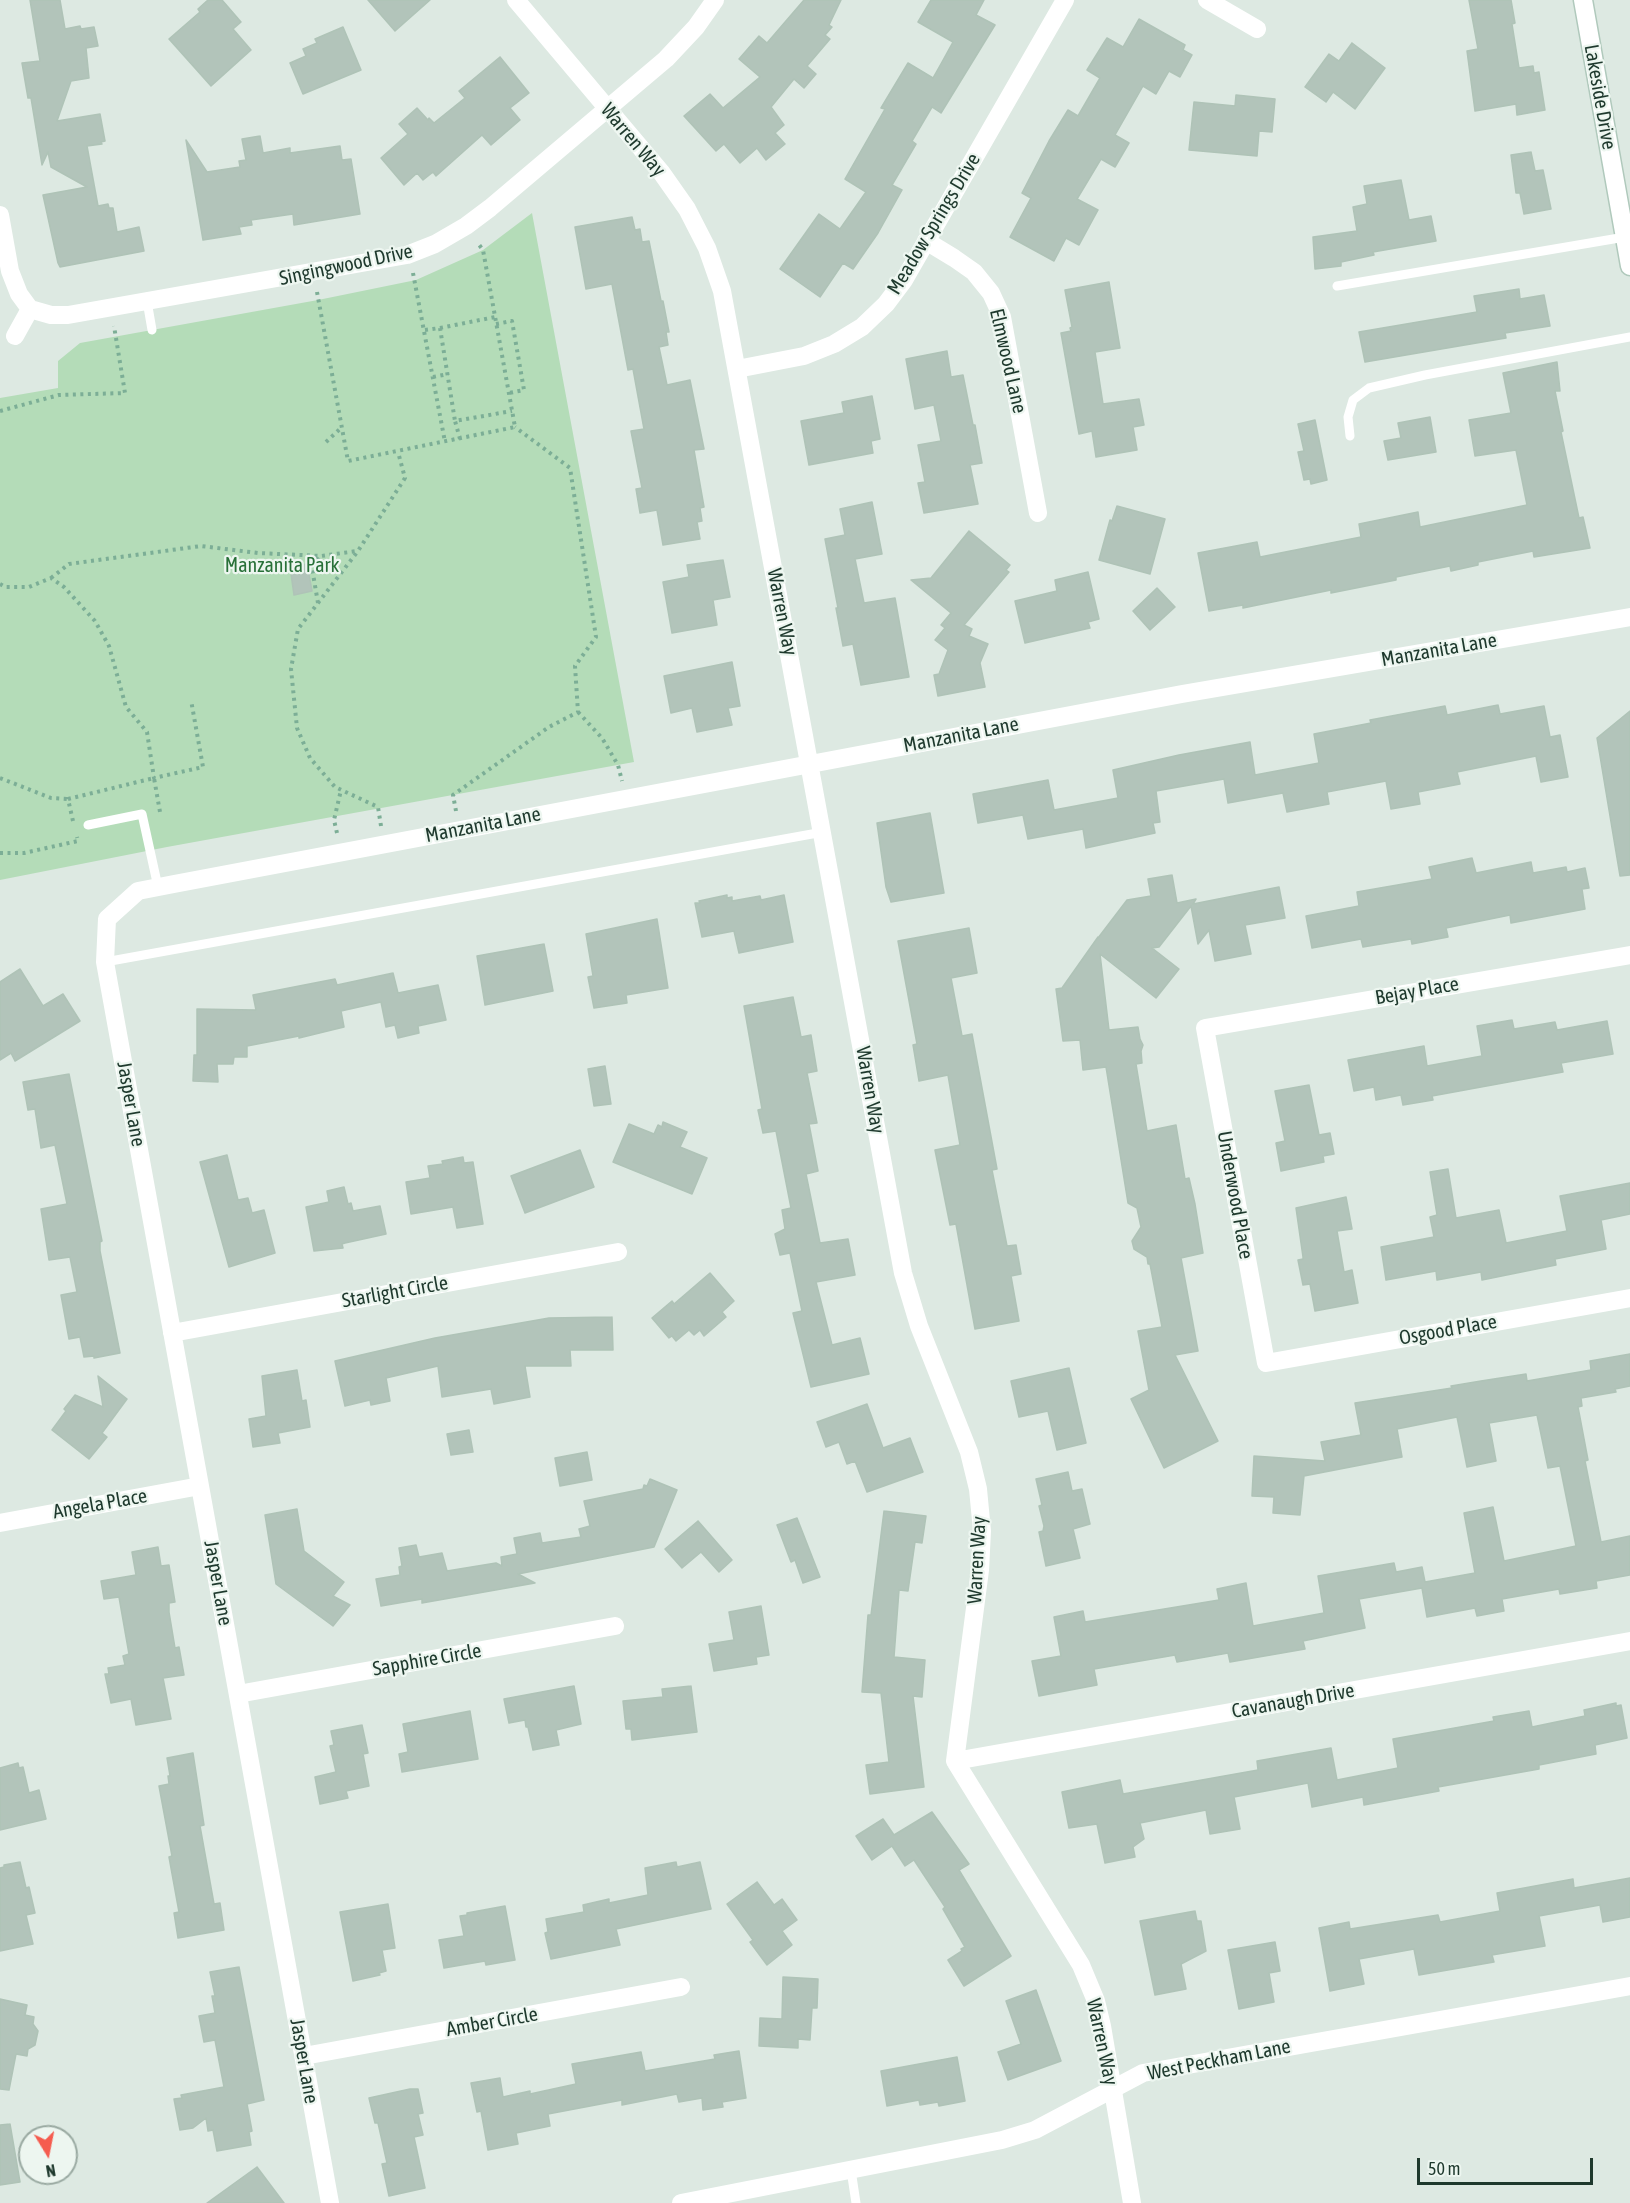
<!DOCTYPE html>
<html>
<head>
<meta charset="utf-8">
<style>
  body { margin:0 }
  #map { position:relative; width:1630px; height:2203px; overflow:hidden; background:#dde9e2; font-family:"Asap Condensed",sans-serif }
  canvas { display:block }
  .north { position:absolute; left:18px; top:2125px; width:60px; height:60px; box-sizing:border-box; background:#edf6f0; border:2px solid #9aaaa2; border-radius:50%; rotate:170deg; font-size:16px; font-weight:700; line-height:24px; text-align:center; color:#1e392d }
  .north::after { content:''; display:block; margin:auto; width:21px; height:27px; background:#f55c4f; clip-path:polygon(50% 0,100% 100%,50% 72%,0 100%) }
  .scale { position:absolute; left:1417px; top:2158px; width:176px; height:27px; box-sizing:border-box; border:3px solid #1e392d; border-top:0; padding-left:8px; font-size:18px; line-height:21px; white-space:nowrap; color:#1e392d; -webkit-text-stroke:4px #edf6f0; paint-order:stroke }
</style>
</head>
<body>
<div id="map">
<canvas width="1630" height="2203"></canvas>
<div class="north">N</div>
<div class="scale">50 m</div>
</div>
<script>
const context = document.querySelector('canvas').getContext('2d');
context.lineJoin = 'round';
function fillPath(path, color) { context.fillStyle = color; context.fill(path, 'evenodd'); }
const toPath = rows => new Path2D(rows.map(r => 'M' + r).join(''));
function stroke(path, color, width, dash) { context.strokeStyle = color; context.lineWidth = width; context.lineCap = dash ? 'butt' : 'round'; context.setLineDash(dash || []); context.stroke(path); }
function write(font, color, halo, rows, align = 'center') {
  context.font = font + ' "Asap Condensed",sans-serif'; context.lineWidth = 4.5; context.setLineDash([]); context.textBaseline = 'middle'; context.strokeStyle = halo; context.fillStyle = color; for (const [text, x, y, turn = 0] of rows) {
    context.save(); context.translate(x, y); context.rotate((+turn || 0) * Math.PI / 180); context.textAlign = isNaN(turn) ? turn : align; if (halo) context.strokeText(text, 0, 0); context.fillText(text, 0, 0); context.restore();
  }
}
fillPath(toPath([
  [532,213,634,762,167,847,0,880,0,398,58,388,58,361,80,343,318,300,416,280,483,250]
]), '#b4dcb8');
const building = toPath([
  [30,0,60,0,65,29,80,26,81,29,94,27,98,46,86,48,89,78,71,81,57,121,100,114,105,141,101,142,102,144,87,146,98,206,108,204,109,208,113,208,117,232,139,227,144,251,60,267,58,263,43,195,87,187,51,167,48,152,42,165,31,98,28,98,22,63,40,61,30,0],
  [208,0,222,0,241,22,233,29,251,50,211,86,169,39,200,12,198,9,208,0],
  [368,0,430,0,395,31,368,0],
  [804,0,841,0,829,25,832,27,825,35,830,39,807,66,816,74,804,88,794,79,771,107,784,125,775,133,785,144,766,160,757,148,740,163,724,144,716,151,684,116,710,94,723,108,760,77,739,59,759,36,767,43,804,0],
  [931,0,984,0,976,15,995,25,941,113,932,107,912,141,916,144,892,185,902,190,878,233,853,269,843,263,820,297,780,269,819,214,840,229,866,192,845,179,885,109,881,108,908,63,933,78,942,62,953,42,918,22,931,0],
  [1469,0,1511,0,1515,23,1512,24,1519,68,1533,66,1534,73,1539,72,1545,110,1517,115,1516,104,1475,111,1467,51,1478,49,1469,0],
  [1139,19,1185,45,1183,50,1192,55,1180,77,1169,71,1156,94,1143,86,1115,135,1129,143,1115,167,1101,159,1077,199,1098,210,1079,245,1066,238,1054,261,1010,237,1031,198,1022,193,1049,141,1068,110,1078,116,1100,78,1087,70,1105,41,1107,38,1123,47,1139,19],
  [343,27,361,70,303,94,290,63,306,56,303,49,317,43,315,39,343,27],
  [1352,43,1385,68,1355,109,1333,92,1326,102,1305,87,1329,54,1339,61,1352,43],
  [500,57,529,93,510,108,520,120,491,145,482,135,436,176,433,172,423,180,417,173,404,185,381,158,408,134,399,124,417,108,428,120,429,118,434,123,465,98,459,91,500,57],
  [1236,95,1275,99,1272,132,1259,131,1257,156,1189,150,1194,102,1235,106,1236,95],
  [260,136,263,153,290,148,290,153,340,146,342,160,351,159,360,214,294,225,293,214,251,220,252,225,239,227,241,234,203,240,186,140,207,172,240,167,239,161,246,160,242,139,260,136],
  [1531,152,1535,171,1543,170,1551,209,1524,214,1520,193,1516,193,1511,155,1531,152],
  [1401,180,1409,220,1431,216,1436,241,1373,252,1374,255,1341,262,1341,266,1315,269,1313,237,1357,231,1353,207,1367,204,1364,186,1401,180],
  [632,217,635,230,640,229,642,242,649,241,661,301,663,301,669,332,666,332,668,345,659,347,667,385,690,380,704,449,694,450,704,507,700,508,702,521,697,522,700,539,663,545,657,510,640,513,636,489,642,488,631,431,644,429,633,369,628,370,612,284,586,289,575,227,632,217],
  [1109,282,1120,348,1095,352,1103,404,1139,399,1144,425,1133,427,1137,450,1096,457,1092,431,1079,434,1061,333,1071,331,1070,328,1072,327,1065,290,1109,282],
  [1519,289,1520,299,1544,295,1550,326,1505,333,1506,338,1365,362,1359,332,1477,312,1474,296,1519,289],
  [947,351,951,377,963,375,973,425,975,425,982,463,970,465,978,504,924,513,918,483,925,482,918,445,941,441,934,405,915,409,906,359,947,351],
  [1557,362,1560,391,1555,391,1563,431,1561,432,1579,518,1583,517,1590,548,1534,557,1533,551,1478,562,1478,565,1451,571,1450,566,1396,577,1396,580,1331,593,1331,590,1243,608,1243,605,1209,611,1198,553,1257,542,1260,557,1361,537,1359,524,1418,512,1420,527,1527,505,1516,450,1475,456,1469,420,1511,413,1503,373,1557,362],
  [872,396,880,439,871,441,873,453,809,465,801,421,844,413,842,402,872,396],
  [1430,417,1436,452,1388,460,1384,441,1401,438,1398,423,1430,417],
  [1315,420,1327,480,1311,484,1310,479,1304,480,1298,452,1304,451,1298,424,1315,420],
  [872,502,882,554,855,559,864,603,895,598,909,677,861,685,853,644,843,646,836,608,838,608,825,539,845,535,840,509,872,502],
  [1117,506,1165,519,1150,574,1099,560,1110,520,1112,521,1117,506],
  [969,531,1010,565,1006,570,1009,572,964,625,972,629,969,636,988,644,980,663,985,687,938,696,934,675,939,674,948,650,935,640,945,628,941,625,951,613,911,580,931,578,969,531],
  [723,560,730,597,713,600,717,625,672,633,663,582,689,577,687,565,723,560],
  [307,564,312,591,294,595,290,567,307,564],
  [1088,572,1099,619,1088,622,1090,628,1025,643,1015,601,1057,591,1055,580,1088,572],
  [1157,588,1175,607,1150,630,1133,611,1157,588],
  [732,662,740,706,728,708,732,725,697,732,692,708,671,713,664,676,732,662],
  [1498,705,1500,714,1544,706,1550,737,1560,735,1568,777,1541,782,1536,756,1457,772,1460,784,1418,792,1420,804,1391,809,1386,781,1327,792,1329,804,1287,812,1283,793,1228,803,1224,779,1156,791,1160,822,1153,823,1155,833,1086,848,1083,829,1028,839,1023,815,978,823,973,794,1048,780,1054,810,1118,798,1113,770,1179,755,1250,742,1255,775,1319,763,1314,734,1371,723,1370,720,1445,706,1447,715,1498,705],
  [1630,711,1630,875,1620,876,1597,738,1630,711],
  [930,813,944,893,891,902,886,887,877,823,930,813],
  [1472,858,1476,873,1531,862,1533,873,1566,867,1567,872,1585,868,1589,888,1582,889,1585,909,1511,923,1510,915,1446,928,1448,937,1412,944,1411,939,1363,947,1361,939,1312,948,1306,916,1359,906,1357,892,1432,879,1429,867,1472,858],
  [1172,875,1177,903,1196,899,1193,904,1279,887,1285,918,1245,925,1251,954,1215,961,1209,930,1198,944,1191,906,1159,947,1152,948,1179,969,1156,998,1100,954,1109,1030,1138,1027,1140,1039,1143,1045,1141,1051,1142,1063,1136,1064,1147,1131,1176,1125,1185,1179,1189,1178,1195,1204,1203,1253,1181,1258,1198,1351,1175,1355,1218,1441,1164,1468,1131,1399,1149,1390,1138,1331,1162,1327,1150,1264,1148,1264,1147,1257,1134,1249,1132,1241,1141,1227,1137,1208,1128,1203,1106,1067,1083,1070,1080,1040,1063,1041,1056,989,1062,988,1098,937,1098,938,1127,900,1151,896,1148,879,1172,875],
  [727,895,727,898,732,897,732,901,760,896,761,900,784,895,793,942,739,953,734,931,702,937,695,903,700,903,699,901,727,895],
  [657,919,668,988,626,995,627,1003,594,1008,588,977,593,976,586,934,657,919],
  [969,928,977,973,951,978,962,1036,972,1034,997,1169,992,1170,1007,1246,1016,1245,1021,1274,1011,1276,1019,1321,975,1329,956,1224,950,1225,935,1150,960,1145,948,1075,919,1081,913,1045,917,1044,898,941,969,928],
  [544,944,553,991,485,1005,477,956,544,944],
  [20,969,43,1006,63,994,80,1021,15,1061,11,1053,0,1060,0,982,20,969],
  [393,973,398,993,438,985,446,1020,418,1026,419,1033,398,1038,395,1025,386,1027,381,1002,341,1011,344,1027,299,1038,299,1036,247,1046,247,1057,234,1057,233,1064,217,1064,218,1082,193,1081,194,1055,197,1055,197,1009,256,1010,253,995,335,979,337,985,393,973],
  [793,997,801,1037,811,1035,817,1071,807,1073,817,1123,809,1124,818,1171,806,1174,820,1243,848,1239,855,1275,816,1282,832,1345,860,1338,869,1374,811,1387,793,1313,802,1311,790,1253,780,1255,775,1234,785,1229,782,1210,791,1208,776,1131,763,1133,758,1110,762,1109,744,1006,793,997],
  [1512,1020,1514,1029,1555,1022,1557,1030,1607,1021,1613,1054,1561,1063,1563,1072,1432,1096,1433,1100,1403,1105,1401,1095,1376,1100,1374,1087,1354,1091,1348,1060,1424,1046,1427,1066,1482,1056,1477,1026,1512,1020],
  [605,1066,611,1104,594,1106,588,1069,605,1066],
  [69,1074,102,1241,100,1242,100,1251,120,1353,94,1358,94,1356,84,1357,80,1337,69,1339,61,1295,77,1292,70,1257,49,1260,41,1209,67,1204,55,1145,41,1148,35,1109,28,1110,23,1082,69,1074],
  [1309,1085,1319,1135,1330,1133,1334,1154,1323,1156,1324,1162,1281,1171,1276,1143,1285,1141,1275,1091,1309,1085],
  [663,1122,687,1132,680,1147,707,1158,692,1194,613,1162,629,1124,654,1134,658,1125,662,1127,663,1122],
  [580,1150,594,1187,525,1213,511,1176,580,1150],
  [227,1155,238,1200,248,1198,252,1213,264,1210,275,1253,229,1267,200,1162,227,1155],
  [463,1157,464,1163,473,1162,483,1224,457,1228,453,1207,411,1214,406,1182,430,1178,428,1166,443,1164,442,1161,463,1157],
  [1448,1169,1456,1218,1499,1210,1506,1243,1567,1231,1560,1196,1630,1183,1630,1214,1601,1220,1606,1249,1555,1259,1556,1265,1482,1280,1481,1272,1437,1280,1436,1271,1386,1280,1381,1247,1434,1237,1430,1217,1437,1215,1430,1172,1448,1169],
  [344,1187,348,1204,351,1203,353,1211,380,1206,386,1234,345,1243,342,1244,343,1248,314,1251,306,1207,329,1202,327,1191,344,1187],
  [1346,1197,1352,1229,1337,1231,1344,1272,1352,1270,1358,1303,1315,1311,1310,1284,1303,1285,1298,1260,1303,1259,1303,1257,1296,1208,1346,1197],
  [710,1273,734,1301,722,1312,726,1317,704,1336,700,1330,694,1335,689,1330,676,1341,672,1336,669,1338,652,1318,672,1301,674,1304,710,1273],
  [612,1317,613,1350,570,1350,571,1366,525,1366,530,1397,494,1404,491,1389,442,1397,438,1366,386,1378,390,1401,371,1405,370,1400,345,1406,335,1361,435,1338,549,1318,612,1317],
  [1630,1354,1630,1386,1615,1389,1616,1392,1581,1398,1582,1406,1578,1407,1588,1460,1585,1461,1601,1542,1630,1536,1630,1575,1596,1581,1597,1588,1560,1594,1559,1589,1502,1599,1504,1611,1477,1616,1475,1608,1427,1617,1422,1588,1359,1599,1365,1628,1303,1641,1305,1649,1230,1662,1228,1653,1177,1662,1175,1655,1094,1669,1097,1685,1039,1696,1032,1661,1061,1656,1054,1617,1083,1611,1085,1622,1219,1600,1217,1589,1246,1583,1253,1626,1324,1613,1318,1576,1394,1563,1396,1572,1422,1567,1425,1582,1475,1573,1464,1513,1493,1507,1504,1561,1576,1546,1560,1466,1548,1468,1537,1415,1489,1423,1496,1461,1467,1467,1457,1417,1397,1429,1402,1457,1304,1476,1300,1515,1273,1513,1274,1497,1252,1496,1254,1456,1325,1461,1321,1442,1361,1435,1355,1403,1452,1388,1451,1386,1481,1381,1526,1374,1527,1381,1591,1370,1590,1361,1630,1354],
  [1069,1368,1086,1443,1057,1450,1048,1411,1019,1417,1011,1381,1069,1368],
  [297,1370,302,1401,306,1400,310,1427,278,1433,280,1443,253,1447,249,1419,266,1416,262,1376,297,1370],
  [98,1376,127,1399,102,1433,107,1437,89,1459,52,1430,66,1411,64,1409,75,1395,103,1407,98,1376],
  [867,1404,883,1448,910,1438,923,1472,867,1492,855,1461,847,1464,839,1442,826,1447,817,1422,867,1404],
  [469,1430,473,1452,451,1455,447,1434,469,1430],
  [587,1452,592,1480,560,1486,555,1458,587,1452],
  [1068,1472,1072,1491,1082,1489,1090,1524,1073,1529,1080,1558,1046,1566,1039,1532,1043,1531,1044,1526,1039,1506,1042,1505,1036,1479,1068,1472],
  [650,1479,677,1490,654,1547,518,1574,535,1583,422,1603,422,1599,381,1606,376,1579,400,1575,399,1567,402,1566,399,1548,416,1545,419,1557,442,1553,447,1571,496,1563,502,1566,501,1557,517,1554,514,1538,540,1533,542,1543,581,1537,579,1529,590,1526,584,1501,643,1489,644,1485,647,1486,650,1479],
  [297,1509,304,1551,344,1582,333,1596,350,1605,333,1626,276,1584,265,1515,297,1509],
  [884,1511,926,1516,922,1543,915,1542,908,1591,899,1590,894,1657,925,1660,922,1697,913,1696,924,1787,870,1794,866,1765,889,1762,881,1693,862,1692,868,1615,871,1615,884,1511],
  [797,1518,820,1577,803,1583,795,1560,791,1562,777,1525,797,1518],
  [698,1521,732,1560,719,1572,701,1552,682,1568,665,1549,698,1521],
  [158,1547,161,1566,169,1565,175,1602,169,1603,169,1612,175,1648,179,1647,184,1675,163,1678,171,1719,136,1725,131,1699,111,1703,105,1674,109,1674,108,1668,125,1665,123,1656,129,1654,119,1597,104,1599,101,1581,136,1575,132,1552,158,1547],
  [761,1606,769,1655,756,1657,757,1664,714,1671,709,1644,734,1640,729,1612,761,1606],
  [574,1686,581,1724,556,1730,559,1745,533,1750,528,1727,526,1727,525,1720,509,1723,504,1699,574,1686],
  [691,1686,697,1732,632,1740,631,1729,626,1729,623,1701,663,1697,662,1689,691,1686],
  [1616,1703,1616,1706,1621,1705,1627,1738,1595,1745,1596,1754,1539,1765,1539,1769,1438,1787,1439,1791,1364,1805,1363,1797,1312,1807,1308,1783,1234,1797,1240,1829,1210,1834,1206,1810,1140,1823,1144,1839,1133,1847,1135,1857,1105,1863,1097,1824,1069,1828,1062,1792,1120,1780,1123,1794,1258,1770,1257,1761,1331,1748,1337,1780,1398,1768,1393,1739,1494,1721,1493,1717,1529,1711,1532,1727,1585,1716,1584,1710,1616,1703],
  [470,1711,478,1759,402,1772,399,1754,408,1752,403,1724,470,1711],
  [362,1725,368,1753,363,1754,369,1786,346,1791,348,1798,320,1804,315,1777,336,1772,330,1746,334,1745,331,1731,362,1725],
  [193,1753,204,1825,200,1826,214,1904,220,1903,224,1930,178,1938,174,1913,179,1912,169,1857,172,1856,159,1786,169,1784,168,1776,170,1776,167,1758,193,1753],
  [18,1763,19,1768,23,1767,29,1793,39,1790,46,1819,0,1830,0,1768,18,1763],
  [932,1812,969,1864,959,1870,1011,1956,964,1986,948,1960,962,1951,961,1949,965,1947,943,1909,945,1907,914,1860,905,1866,892,1846,872,1860,856,1836,883,1819,894,1835,932,1812],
  [20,1862,26,1888,29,1887,35,1913,26,1915,33,1944,0,1951,0,1868,4,1867,4,1865,20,1862],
  [676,1862,677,1867,700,1862,711,1909,616,1929,620,1945,551,1959,545,1933,548,1932,546,1919,584,1912,583,1905,609,1899,609,1903,648,1895,645,1868,676,1862],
  [1630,1878,1630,1917,1603,1922,1600,1905,1539,1916,1545,1946,1492,1955,1494,1962,1419,1975,1414,1949,1359,1959,1364,1984,1330,1991,1319,1928,1349,1922,1350,1929,1438,1915,1440,1922,1500,1911,1497,1893,1573,1879,1574,1888,1630,1878],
  [757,1882,774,1905,782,1899,797,1920,782,1931,792,1945,767,1965,750,1942,753,1940,727,1904,757,1882],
  [388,1904,395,1948,382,1950,386,1971,379,1973,380,1975,353,1981,340,1912,388,1904],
  [505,1906,515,1960,486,1965,485,1961,444,1968,439,1940,464,1936,460,1916,467,1915,467,1913,505,1906],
  [1195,1911,1197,1921,1201,1921,1206,1951,1181,1964,1186,1989,1155,1995,1140,1921,1195,1911],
  [1275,1942,1280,1971,1269,1973,1274,2002,1239,2009,1228,1950,1275,1942],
  [239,1967,264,2100,247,2104,252,2131,249,2132,251,2145,217,2151,213,2130,208,2131,206,2118,193,2128,180,2130,174,2099,182,2098,181,2095,224,2087,215,2040,204,2042,199,2016,215,2013,212,1996,215,1996,210,1972,239,1967],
  [783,1977,818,1979,817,2008,812,2008,810,2040,798,2039,798,2048,759,2046,760,2018,782,2019,783,1977],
  [1036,1990,1061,2061,1008,2080,998,2052,1021,2044,1006,2001,1036,1990],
  [0,1999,27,2005,25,2015,34,2017,33,2024,38,2031,35,2045,28,2049,27,2056,16,2054,9,2090,0,2089,0,1999],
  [739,2051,746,2098,722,2102,723,2107,703,2110,702,2098,679,2102,677,2094,622,2105,622,2100,548,2114,550,2126,516,2133,518,2144,488,2150,481,2111,477,2112,471,2083,500,2078,503,2097,530,2091,530,2094,576,2084,572,2064,641,2052,645,2071,715,2059,714,2055,739,2051],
  [957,2057,965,2101,939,2106,938,2102,920,2105,919,2100,887,2106,881,2071,957,2057],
  [410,2089,418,2089,423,2113,418,2114,423,2135,414,2137,425,2188,389,2196,382,2164,387,2163,378,2123,375,2123,369,2098,410,2089],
  [10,2124,20,2182,0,2185,0,2125,10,2124],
  [257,2167,284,2203,207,2203,257,2167]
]);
fillPath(building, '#b2c4ba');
stroke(building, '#afc3b7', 1.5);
const secondary = toPath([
  [1583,0,1630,266]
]);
stroke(secondary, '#b0c9bc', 21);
stroke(toPath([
  [413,273,445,442],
  [317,292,348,461,515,427,483,250,477,242],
  [496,324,512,321,524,390,509,393],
  [440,328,495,317],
  [425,330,440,328,455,421],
  [433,377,448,374],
  [0,411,59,395,125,393,114,326],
  [460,439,455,421,512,411],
  [326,442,341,428],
  [51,578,69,564,201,546,258,553,321,556,357,551],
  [0,584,5,587,29,587,51,578,64,587,95,621,109,646,126,707,147,732,154,778,203,767,191,700],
  [318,603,312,568,320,556],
  [578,712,602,738,618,765,622,781],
  [0,778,51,798,68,799],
  [456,811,453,795,549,727,578,712,575,666,596,637,570,468,515,427],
  [73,821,68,799,154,778,160,812],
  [381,826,378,807,335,787,310,758,297,728,291,669,298,629,358,551,405,478,398,452],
  [337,833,334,820,341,790],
  [0,853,24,853,78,841,77,837]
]), '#7cae96', 4, [3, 4.5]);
stroke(toPath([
  [1337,286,1625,237],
  [147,301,152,330],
  [1350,436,1348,417,1353,400,1369,388,1425,375,1630,337],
  [88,825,142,814,158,887],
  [105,962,823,832],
  [851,2170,856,2203]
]), '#fff', 9);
stroke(toPath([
  [516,0,661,172,687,209,707,248,722,291,903,1273,919,1326,969,1452,978,1489,982,1531,980,1570,955,1761,1081,1965,1096,2001,1102,2026,1132,2203],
  [1207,0,1257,29],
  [0,215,10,271,19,294,30,309,51,315,68,315,407,255,435,244,466,226,490,208,666,59,696,27,715,0],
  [926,241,954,258,974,272,991,293,1002,317,1038,513],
  [15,336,30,309],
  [737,369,804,356,834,344,862,327,886,304,904,280,1065,0],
  [1630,955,1205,1028,1266,1363,1630,1298],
  [172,1333,618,1252],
  [0,1523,200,1486],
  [238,1694,615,1626],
  [955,1761,1630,1641],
  [304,2056,681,1987],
  [330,2203,105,962,107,919,138,891,174,884,1182,694,1630,617]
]), '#fff', 18);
stroke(toPath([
  [681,2203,1002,2140,1035,2130,1143,2073,1630,1986]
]), '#fff', 18);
stroke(secondary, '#fff', 18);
write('20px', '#1e392d', '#edf6f0', [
  ["Lakeside Drive",1600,97,80],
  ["Warren Way",633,140,50],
  ["Meadow Springs Drive",934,224,-59],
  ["Singingwood Drive",346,265,-12],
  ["Elmwood Lane",1008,361,77],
  ["Warren Way",782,612,79],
  ["Manzanita Lane",1439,650,-10],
  ["Manzanita Lane",961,735,-11],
  ["Manzanita Lane",483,825,-11],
  ["Bejay Place",1417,991,-10],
  ["Warren Way",870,1090,80],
  ["Jasper Lane",131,1104,80],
  ["Underwood Place",1235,1195,80],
  ["Starlight Circle",395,1292,-10],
  ["Osgood Place",1448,1330,-10],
  ["Angela Place",100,1504,-10],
  ["Warren Way",977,1560,-87],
  ["Jasper Lane",218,1583,80],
  ["Sapphire Circle",427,1660,-10],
  ["Cavanaugh Drive",1293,1701,-10],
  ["Amber Circle",492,2022,-10],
  ["Warren Way",1102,2042,78],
  ["West Peckham Lane",1219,2060,-11],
  ["Jasper Lane",304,2061,80]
]);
write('20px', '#287038', '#edf6f0', [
  ["Manzanita Park",282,566]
]);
</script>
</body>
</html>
